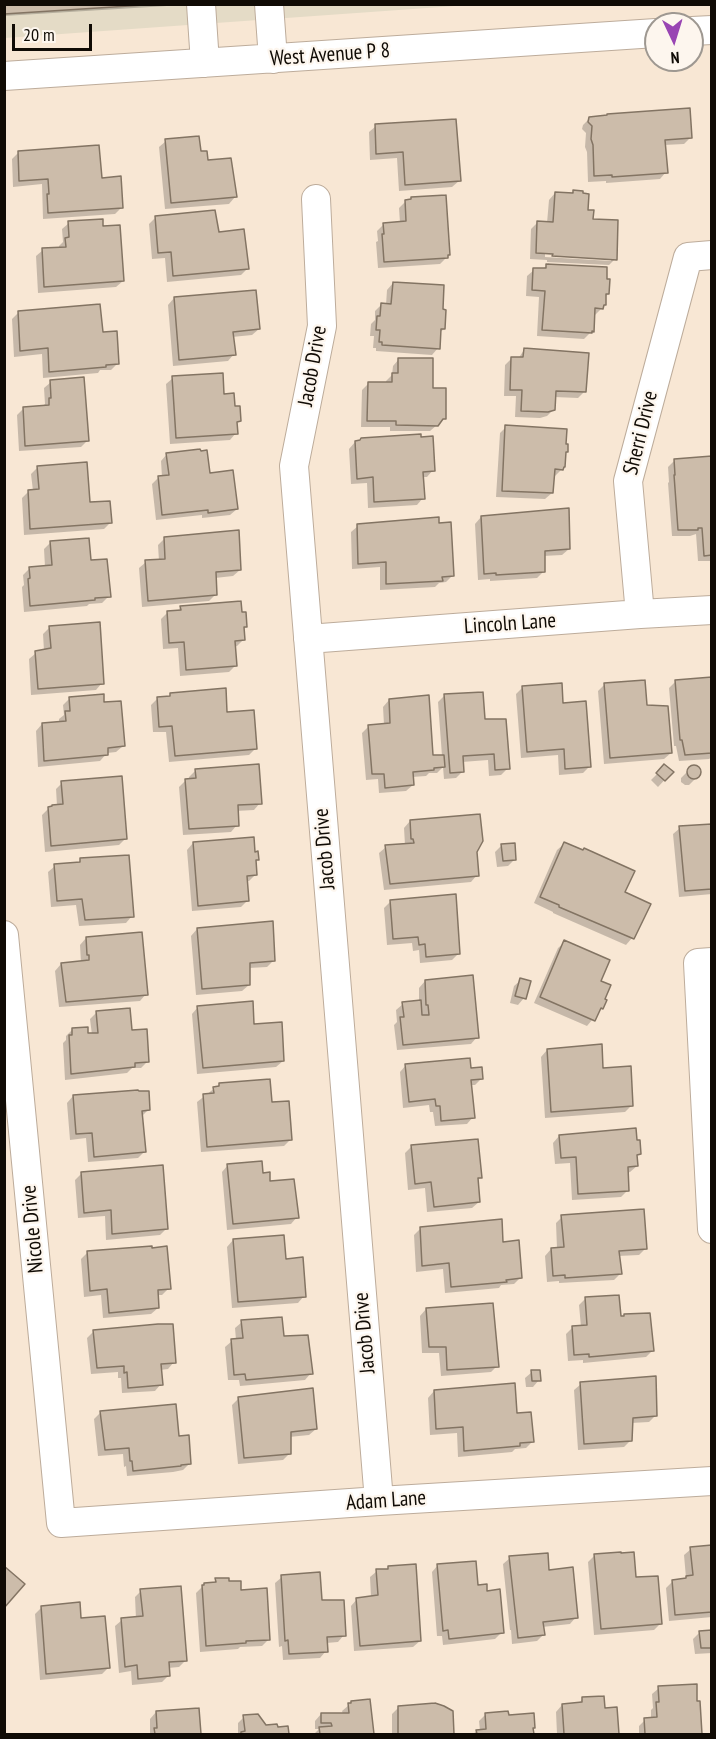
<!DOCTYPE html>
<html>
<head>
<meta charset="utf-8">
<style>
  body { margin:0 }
  #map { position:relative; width:716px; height:1739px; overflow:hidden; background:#f8e7d4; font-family:"PT Sans Narrow",sans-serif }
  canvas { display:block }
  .frame { position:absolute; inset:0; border:6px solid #100b05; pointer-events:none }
  .north { position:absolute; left:644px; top:12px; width:60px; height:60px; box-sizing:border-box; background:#fdf6ee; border:2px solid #9e9891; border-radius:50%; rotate:176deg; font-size:16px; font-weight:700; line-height:24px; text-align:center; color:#100b05 }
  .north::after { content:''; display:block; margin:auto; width:21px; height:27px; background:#9945b3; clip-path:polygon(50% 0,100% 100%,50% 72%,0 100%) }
  .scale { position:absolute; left:12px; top:24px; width:80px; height:27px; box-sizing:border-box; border:3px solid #100b05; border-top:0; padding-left:8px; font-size:18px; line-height:21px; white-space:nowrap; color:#100b05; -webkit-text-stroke:4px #fdf6ee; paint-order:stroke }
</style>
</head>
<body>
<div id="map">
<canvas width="716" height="1739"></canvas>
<div class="frame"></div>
<div class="north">N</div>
<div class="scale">20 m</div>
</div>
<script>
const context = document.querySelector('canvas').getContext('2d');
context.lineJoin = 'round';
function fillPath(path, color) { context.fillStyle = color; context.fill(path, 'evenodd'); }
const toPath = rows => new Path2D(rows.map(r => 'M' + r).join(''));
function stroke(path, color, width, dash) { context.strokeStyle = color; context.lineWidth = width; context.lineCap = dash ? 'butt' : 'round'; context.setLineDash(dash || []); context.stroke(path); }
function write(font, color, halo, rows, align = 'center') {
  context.font = font + ' "PT Sans Narrow",sans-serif'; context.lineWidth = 4.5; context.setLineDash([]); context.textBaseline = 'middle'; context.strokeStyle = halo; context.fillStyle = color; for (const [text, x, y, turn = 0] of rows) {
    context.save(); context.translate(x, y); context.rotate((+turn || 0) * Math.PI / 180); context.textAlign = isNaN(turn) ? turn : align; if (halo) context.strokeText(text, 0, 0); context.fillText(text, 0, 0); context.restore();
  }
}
fillPath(toPath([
  [5,5,469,5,5,38]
]), '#e4dbc6');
fillPath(toPath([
  [4,4,169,4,167,6,4,16],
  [590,118,691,137,684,144,664,145,666,172,660,179,606,183,606,181,588,182,587,152,585,147,586,133,582,129,583,125],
  [376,126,459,181,452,187,399,191,397,158,370,160,369,132],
  [166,141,199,153,235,197,229,204,165,209,159,147],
  [19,152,100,179,122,207,115,214,43,219,42,184,13,187,12,159],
  [574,192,615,259,609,265,547,262,547,260,530,259,531,229,538,222,547,223,549,200,555,193,571,195],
  [545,254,611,258,611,261,545,257],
  [406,201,446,258,440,264,378,268,376,242,378,241,377,231,384,224,400,223,399,208],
  [156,217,218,233,247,269,241,275,167,282,165,258,152,259,149,224],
  [69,223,123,281,116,287,38,293,36,256,43,250,59,249,59,246,63,242,62,229],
  [549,263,549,265,608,294,605,297,602,308,595,315,593,315,592,331,584,339,537,336,539,297,526,296,527,276,534,270,542,270],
  [393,283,441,311,444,329,439,333,438,348,432,355,376,351,376,348,373,348,374,336,370,336,371,324,375,320,375,311,381,305,386,305,387,290],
  [174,298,259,329,252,335,232,337,234,354,228,361,173,366,168,305],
  [19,312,101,334,118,363,111,370,100,370,98,373,43,378,42,354,14,357,12,319],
  [524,350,585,391,578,398,554,397,554,409,547,416,540,418,515,417,516,396,504,396,505,365,512,358,518,359],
  [399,359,431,389,444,419,430,431,390,431,390,427,361,427,362,390,369,383,386,384,386,381,392,375,393,366],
  [173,378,223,395,234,408,239,420,236,424,236,433,230,440,170,444,166,384],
  [51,382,88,440,81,447,19,451,17,415,23,409,43,406,45,404,44,388],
  [506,427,567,452,564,454,562,469,555,476,553,476,552,493,545,499,496,497,500,433],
  [355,442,433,470,427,477,422,477,423,498,417,505,368,508,367,483,351,484,349,449],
  [167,454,209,474,237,509,230,515,202,518,202,515,156,520,152,484,159,477,162,477,161,461],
  [712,457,712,561,698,561,696,534,690,536,672,536,668,483,669,482,668,467,675,460],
  [38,467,110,523,104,529,24,535,22,498,28,492,33,491,31,474],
  [568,510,569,549,562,555,543,556,544,571,537,578,490,581,490,579,478,580,475,524,481,517],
  [438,524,452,576,446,582,439,583,435,587,380,590,380,567,352,569,351,532,358,526],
  [164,539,240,570,233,576,215,578,215,595,209,601,142,607,139,568,146,562,159,561,158,545],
  [50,543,90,562,109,596,102,603,89,604,87,606,24,612,22,587,24,585,23,575,30,568,45,567,44,549],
  [181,607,241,614,246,627,242,630,243,640,237,646,234,647,236,665,229,672,180,676,178,648,163,649,161,619,167,613,176,612],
  [50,627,102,683,96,690,31,695,29,659,36,653,44,651,43,634],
  [712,678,712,757,709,759,679,761,676,746,674,746,669,688,676,681],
  [605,684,646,707,671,753,664,759,604,764,598,691],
  [523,687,562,704,590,766,583,773,559,775,558,755,521,758,516,694],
  [171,694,225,714,255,749,249,755,169,762,166,732,153,732,151,705,157,699,167,698],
  [444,696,508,768,501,775,489,776,488,760,462,762,463,771,456,778,444,779,443,767,437,773,429,773,426,776,412,777,413,785,406,791,379,793,378,779,366,780,362,733,369,726,384,725,383,707,389,700,431,757,442,756,438,702],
  [70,698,103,704,123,746,116,752,107,753,100,761,38,767,36,731,42,724,59,723,59,719,64,715,63,705],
  [665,766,672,772,658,787,651,780],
  [697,766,700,770,700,774,689,785,685,785,681,782,681,778,692,767],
  [196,770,260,803,254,810,236,811,237,825,231,832,183,835,179,787,186,780,189,780,189,777],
  [62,783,126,838,119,845,45,852,42,815,48,809,57,806,56,789],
  [410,821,475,852,477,875,471,882,384,890,379,853,386,847,405,845,404,828],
  [712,825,712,894,679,897,673,834,680,828],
  [193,843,254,853,257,859,254,862,255,875,249,881,246,881,248,900,241,907,192,911,187,850],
  [564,844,623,893,632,938,626,945,553,913,553,912,534,903,557,850],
  [502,845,514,860,508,866,497,867,495,852],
  [81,860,132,916,126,923,79,926,76,905,51,907,48,872,55,866,77,864],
  [391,901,459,953,452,960,420,963,419,950,413,951,412,943,387,945,384,908],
  [197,929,274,960,267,967,249,968,249,985,242,991,196,995,191,936],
  [86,938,146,994,140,1001,59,1007,55,971,61,964,81,963,80,945],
  [565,942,599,982,602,1008,587,1026,534,1003,558,948],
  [521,980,524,998,518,1005,510,1003,514,986],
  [425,981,477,1037,471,1044,397,1050,394,1025,397,1022,396,1010,403,1004,419,1002,419,988],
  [198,1007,253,1026,283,1061,276,1067,197,1074,192,1014],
  [97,1012,131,1032,148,1061,141,1068,132,1068,127,1073,65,1080,63,1043,66,1040,66,1036,72,1030,92,1035,90,1019],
  [547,1050,602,1070,631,1106,625,1112,545,1118,541,1057],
  [406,1065,469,1070,482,1078,475,1085,470,1085,473,1117,467,1124,435,1126,433,1112,430,1112,429,1105,403,1108,400,1072],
  [220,1084,271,1104,291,1139,284,1146,201,1152,197,1102],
  [73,1096,148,1110,141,1117,144,1152,138,1158,88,1162,86,1138,70,1140,67,1103],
  [559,1136,639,1154,636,1157,637,1166,630,1172,627,1173,628,1190,621,1197,572,1200,570,1163,555,1164,553,1143],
  [412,1146,480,1178,477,1181,479,1202,472,1208,427,1212,425,1188,408,1190,405,1153],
  [228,1165,262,1175,297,1217,291,1224,227,1230,222,1172],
  [81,1174,167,1228,160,1235,106,1240,105,1216,78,1218,75,1180],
  [562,1217,646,1248,639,1255,618,1256,621,1273,614,1280,559,1283,559,1281,547,1282,545,1256,551,1249,557,1249,556,1223],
  [421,1228,502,1243,521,1277,514,1284,501,1285,499,1288,445,1293,443,1269,416,1272,414,1235],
  [233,1240,284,1261,304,1296,298,1303,232,1308,227,1247],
  [87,1253,169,1288,162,1295,157,1295,158,1308,151,1314,103,1318,101,1295,84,1297,81,1259],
  [586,1298,619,1318,652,1351,646,1357,583,1363,583,1360,568,1361,566,1334,573,1327,581,1327,579,1305],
  [426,1309,497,1366,491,1372,441,1376,439,1353,422,1353,420,1316],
  [242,1322,282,1338,311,1373,305,1380,240,1386,239,1380,228,1380,225,1347,232,1341,236,1340,235,1328],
  [94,1331,174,1362,168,1369,160,1370,161,1384,155,1391,122,1393,121,1378,118,1378,118,1372,91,1374,87,1338],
  [532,1372,539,1380,533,1387,526,1387,525,1378],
  [581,1384,656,1415,649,1422,631,1423,631,1440,624,1447,578,1450,574,1390],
  [434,1391,532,1442,526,1448,515,1449,512,1452,458,1457,457,1433,430,1435,428,1398],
  [239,1398,316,1429,309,1435,289,1437,290,1453,283,1460,238,1464,232,1405],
  [100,1413,177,1437,190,1463,183,1470,173,1472,127,1476,126,1466,124,1467,123,1454,98,1456,94,1419],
  [712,1547,712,1617,669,1621,666,1588,673,1581,684,1580,686,1578,684,1555,691,1549],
  [594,1556,635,1578,661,1623,654,1630,594,1635,588,1562],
  [510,1558,548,1571,576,1617,570,1624,542,1627,543,1635,537,1641,512,1644,511,1630,510,1630,503,1564],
  [438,1565,486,1592,502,1632,495,1639,443,1645,442,1636,437,1636,432,1572],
  [389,1568,420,1641,413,1647,354,1651,351,1606,357,1599,371,1597,370,1577,377,1571,386,1570],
  [282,1577,344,1635,338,1642,326,1643,326,1651,320,1658,283,1660,282,1646,279,1647,275,1583],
  [216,1580,228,1583,240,1592,269,1639,262,1646,240,1647,238,1649,200,1652,196,1593,205,1584,212,1584],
  [141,1591,186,1660,179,1667,168,1668,168,1676,162,1682,132,1685,131,1671,119,1673,115,1626,122,1620,136,1619,135,1597],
  [42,1607,80,1620,108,1668,102,1674,40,1680,35,1614],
  [712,1631,712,1653,695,1654,693,1639,700,1632],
  [659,1688,699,1703,701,1734,639,1734,639,1726,645,1720,651,1719,651,1710,653,1708,652,1694],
  [583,1699,604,1710,616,1709,618,1734,557,1734,556,1712,562,1705,577,1704],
  [369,1701,372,1734,314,1734,319,1729,315,1729,315,1721,321,1714,343,1714,342,1711,349,1705],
  [399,1707,451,1712,453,1734,392,1734,392,1714],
  [198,1709,200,1734,150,1734,150,1719,156,1712],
  [486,1714,507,1717,534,1727,532,1729,533,1734,473,1734,477,1731,480,1731,479,1721],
  [244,1717,265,1727,276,1728,287,1728,288,1734,238,1734,238,1723]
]), '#0003');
const building = toPath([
  [4,4,160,4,4,14,4,4],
  [690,108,692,138,665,140,668,173,612,177,612,175,594,176,593,145,591,139,592,126,588,122,589,117,607,115,607,114,690,108],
  [456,119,461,181,405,185,403,152,376,154,375,124,456,119],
  [199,136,201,151,207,151,208,160,231,158,237,197,171,203,165,139,199,136],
  [99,145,102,178,121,176,123,208,48,213,47,194,49,194,48,179,19,181,18,151,99,145],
  [573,190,583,191,583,193,589,194,588,210,594,210,593,219,618,220,617,260,552,256,553,254,536,253,537,221,553,222,555,192,573,193,573,190],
  [446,195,450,255,448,255,448,258,384,262,382,234,384,234,383,223,406,221,405,200,411,199,411,197,446,195],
  [215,210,219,232,244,229,249,269,173,276,171,252,158,253,155,216,215,210],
  [103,219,103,226,120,225,124,281,44,287,42,248,66,247,65,238,69,237,68,221,103,219],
  [546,264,607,267,607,279,610,279,609,294,606,294,606,305,604,305,603,309,595,308,594,332,592,331,592,333,542,330,545,291,532,290,533,268,546,268,546,264],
  [393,282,444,285,443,309,446,310,445,329,441,329,440,349,382,345,382,342,379,342,380,330,376,330,377,316,380,316,381,303,391,304,393,282],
  [256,290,260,329,233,332,236,355,179,360,174,297,256,290],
  [100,304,103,332,117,331,119,364,106,365,106,367,49,372,48,348,20,351,18,311,100,304],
  [524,348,589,353,586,392,556,391,555,410,548,412,521,411,522,390,510,390,511,357,523,357,524,348],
  [398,358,433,358,433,388,446,388,446,419,443,419,438,426,396,425,396,421,367,421,368,382,392,382,392,373,398,373,398,358],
  [223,373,224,394,234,393,235,406,240,406,241,421,237,422,238,434,176,438,172,376,223,373],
  [84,377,89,441,25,446,23,407,49,405,49,398,51,398,50,380,84,377],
  [505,425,567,429,566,444,568,444,568,452,566,452,565,467,564,467,563,470,555,469,553,493,502,491,505,425],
  [421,434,421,437,433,436,435,471,423,472,425,499,374,502,373,477,357,479,355,441,360,440,361,438,421,434],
  [200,449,201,451,207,450,210,473,233,470,238,509,208,513,208,510,162,515,158,476,169,475,166,453,200,449],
  [712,456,712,555,704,556,702,528,698,528,698,530,678,530,674,475,675,475,674,459,712,456],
  [87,462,90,502,110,501,112,523,30,529,28,490,39,489,37,466,87,462],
  [569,508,570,549,545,551,545,572,496,575,496,573,484,574,481,516,569,508],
  [439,517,439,523,451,522,454,576,442,577,443,581,386,584,386,562,358,564,357,524,439,517],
  [239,530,241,570,216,572,217,595,148,601,145,560,165,559,164,537,239,530],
  [89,538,91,560,107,559,111,597,95,598,95,600,30,606,28,579,30,578,29,567,52,565,50,541,89,538],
  [241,601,242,612,246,612,247,627,244,627,245,640,235,641,237,666,186,670,184,642,169,643,167,611,181,610,180,606,241,601],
  [100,622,104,684,38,689,35,651,51,648,49,626,100,622],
  [712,677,712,753,685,755,682,740,680,740,675,680,712,677],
  [645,680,647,705,668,706,672,753,610,758,604,683,645,680],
  [562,683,563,703,586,701,591,767,565,769,564,749,527,752,522,686,562,683],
  [226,688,227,712,254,710,257,749,175,756,172,726,159,727,157,697,170,696,170,693,226,688],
  [483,692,485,719,506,719,510,769,495,770,494,754,463,756,464,772,450,773,444,694,483,692],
  [104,694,104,702,121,701,125,746,108,748,108,755,44,761,42,723,66,721,65,711,70,711,69,697,104,694],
  [429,695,433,755,444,755,445,767,434,768,434,770,413,772,414,785,385,788,384,774,372,774,368,725,390,723,389,699,429,695],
  [259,764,262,804,238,805,239,826,189,829,185,779,196,778,195,769,259,764],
  [664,764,674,772,665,781,656,773,664,764],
  '687 772a7 7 0 1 1 14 0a7 7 0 1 1-14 0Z',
  [122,776,127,839,51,846,48,807,52,806,52,805,63,804,61,781,122,776],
  [480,814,483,841,477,852,479,876,390,884,385,845,414,843,413,839,411,839,410,820,480,814],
  [712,824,712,889,685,891,679,826,712,824],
  [254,837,255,852,258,851,259,860,256,860,257,875,247,876,249,901,198,906,193,842,254,837],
  [564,842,583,850,584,848,635,871,625,892,651,904,634,939,559,907,559,905,540,897,564,842],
  [515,843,516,860,503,861,501,844,515,843],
  [129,855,134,917,85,920,82,899,57,901,54,864,80,862,80,858,129,855],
  [456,894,460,954,426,957,425,944,419,945,418,937,393,939,390,900,456,894],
  [273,921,275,961,250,963,250,985,202,989,197,928,273,921],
  [142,932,148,995,66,1002,61,963,89,960,89,955,87,955,86,937,142,932],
  [564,940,610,960,601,981,611,985,605,999,607,1000,603,1009,601,1008,595,1021,540,997,564,940],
  [473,975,479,1038,403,1045,400,1017,404,1017,402,1002,421,1000,422,1015,429,1015,428,1005,426,1005,425,980,473,975],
  [520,978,531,981,526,999,515,996,520,978],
  [253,1001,254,1024,282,1022,284,1061,203,1068,197,1006,253,1001],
  [130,1008,132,1030,147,1029,149,1062,135,1063,135,1067,71,1074,69,1035,72,1035,72,1028,88,1027,88,1033,98,1033,96,1011,130,1008],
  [602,1044,603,1068,631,1066,633,1106,551,1112,547,1049,602,1044],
  [470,1058,471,1068,482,1067,483,1079,471,1080,475,1118,441,1121,440,1106,436,1106,435,1099,409,1102,405,1064,470,1058],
  [270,1079,272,1102,289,1101,292,1140,207,1147,203,1094,214,1093,213,1087,219,1086,219,1083,270,1079],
  [138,1090,139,1091,149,1091,150,1110,142,1111,146,1152,94,1157,92,1133,76,1134,73,1095,138,1090],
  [636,1128,637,1140,640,1140,641,1154,637,1155,638,1166,628,1167,629,1191,578,1194,576,1157,561,1158,559,1135,636,1128],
  [478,1139,482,1178,478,1178,480,1202,434,1207,431,1182,415,1184,411,1145,478,1139],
  [262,1161,263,1173,270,1172,270,1181,294,1179,299,1218,233,1224,227,1164,262,1161],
  [163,1165,168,1229,112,1234,111,1210,84,1213,81,1172,163,1165],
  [644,1209,647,1249,619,1251,622,1274,565,1278,565,1275,553,1276,551,1248,564,1247,561,1215,644,1209],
  [502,1219,503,1242,519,1240,522,1278,506,1280,507,1282,451,1287,449,1263,422,1266,420,1227,502,1219],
  [284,1235,286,1259,303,1257,306,1297,238,1302,233,1239,284,1235],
  [152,1246,152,1248,167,1246,171,1289,158,1290,159,1308,109,1313,107,1289,90,1291,87,1251,152,1246],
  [619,1295,621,1316,624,1316,624,1314,650,1313,654,1351,589,1357,589,1354,574,1355,572,1326,587,1325,585,1297,619,1295],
  [493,1303,499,1367,447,1370,446,1347,429,1347,426,1308,493,1303],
  [282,1317,284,1336,308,1335,313,1374,246,1380,245,1374,234,1375,231,1339,243,1338,241,1320,282,1317],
  [158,1324,173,1324,176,1363,161,1364,163,1385,128,1388,127,1372,124,1373,124,1366,97,1368,93,1330,158,1324],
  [531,1370,540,1370,541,1381,532,1381,531,1370],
  [656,1376,657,1416,633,1418,632,1441,584,1444,580,1382,656,1376],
  [515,1383,517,1413,531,1412,534,1442,520,1443,520,1446,464,1451,463,1427,436,1429,434,1390,515,1383],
  [313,1388,317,1429,291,1432,291,1454,244,1458,238,1397,313,1388],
  [176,1404,179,1436,189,1435,191,1464,181,1465,181,1466,133,1471,132,1461,130,1461,129,1448,105,1450,100,1411,176,1404],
  [712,1545,712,1612,675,1615,672,1580,686,1578,686,1576,693,1575,690,1547,712,1545],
  [621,1552,621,1553,634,1552,636,1577,658,1576,662,1624,601,1629,594,1554,621,1552],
  [548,1553,549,1570,573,1567,578,1618,543,1622,545,1635,518,1638,509,1556,548,1553],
  [476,1561,478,1585,487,1584,487,1591,500,1589,504,1633,449,1639,448,1630,443,1631,437,1564,476,1561],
  [416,1564,421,1641,360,1646,356,1598,378,1595,376,1569,388,1569,388,1566,416,1564],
  [4,1566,25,1584,4,1608,4,1566],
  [320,1572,322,1600,344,1600,346,1636,327,1637,328,1652,289,1654,288,1640,285,1641,281,1575,320,1572],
  [215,1578,229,1578,229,1581,241,1581,241,1590,267,1588,270,1640,246,1641,246,1643,206,1646,202,1585,204,1585,204,1583,216,1582,215,1578],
  [181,1586,187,1661,169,1662,170,1676,138,1679,137,1665,125,1667,121,1618,143,1616,140,1589,181,1586],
  [80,1602,81,1618,105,1616,110,1668,46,1674,41,1606,80,1602],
  [712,1630,712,1648,701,1648,699,1631,712,1630],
  [697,1684,697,1701,700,1701,702,1734,645,1734,644,1718,657,1717,656,1702,659,1702,658,1686,697,1684],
  [604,1696,605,1708,617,1707,619,1734,564,1734,562,1704,582,1702,582,1697,604,1696],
  [370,1699,374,1734,320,1734,319,1727,332,1726,331,1723,321,1723,321,1713,349,1713,348,1703,351,1703,351,1701,370,1699],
  [435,1703,444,1706,453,1711,454,1734,398,1734,398,1706,435,1703],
  [199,1708,201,1734,155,1734,154,1728,157,1728,156,1711,199,1708],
  [508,1711,509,1715,534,1713,535,1728,533,1728,534,1734,477,1734,476,1730,486,1729,485,1713,508,1711],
  [258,1714,266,1725,277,1724,278,1727,288,1726,289,1734,241,1734,241,1732,245,1731,243,1715,258,1714]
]);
fillPath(building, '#ccbcaa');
stroke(building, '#837463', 1.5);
const minor = toPath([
  [201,4,205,63],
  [269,4,273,59],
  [692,31,712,30],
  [4,76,656,33],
  [316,199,322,326,294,466,379,1501],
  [640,614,628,481,688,257,712,255],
  [308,639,640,614,712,610],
  [4,935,61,1523,379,1501,712,1481],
  [712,962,698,963,712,1229]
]);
stroke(minor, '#bdac9b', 30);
stroke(minor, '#fff', 28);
write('21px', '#100b05', '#fdf6ee', [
  ["West Avenue P 8",330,55,-4],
  ["Jacob Drive",313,366,-80],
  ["Sherri Drive",641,433,-76],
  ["Lincoln Lane",510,624,-4],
  ["Jacob Drive",325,849,-95],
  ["Nicole Drive",33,1229,-95],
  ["Jacob Drive",365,1333,-95],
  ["Adam Lane",386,1501,-4]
]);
</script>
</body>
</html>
